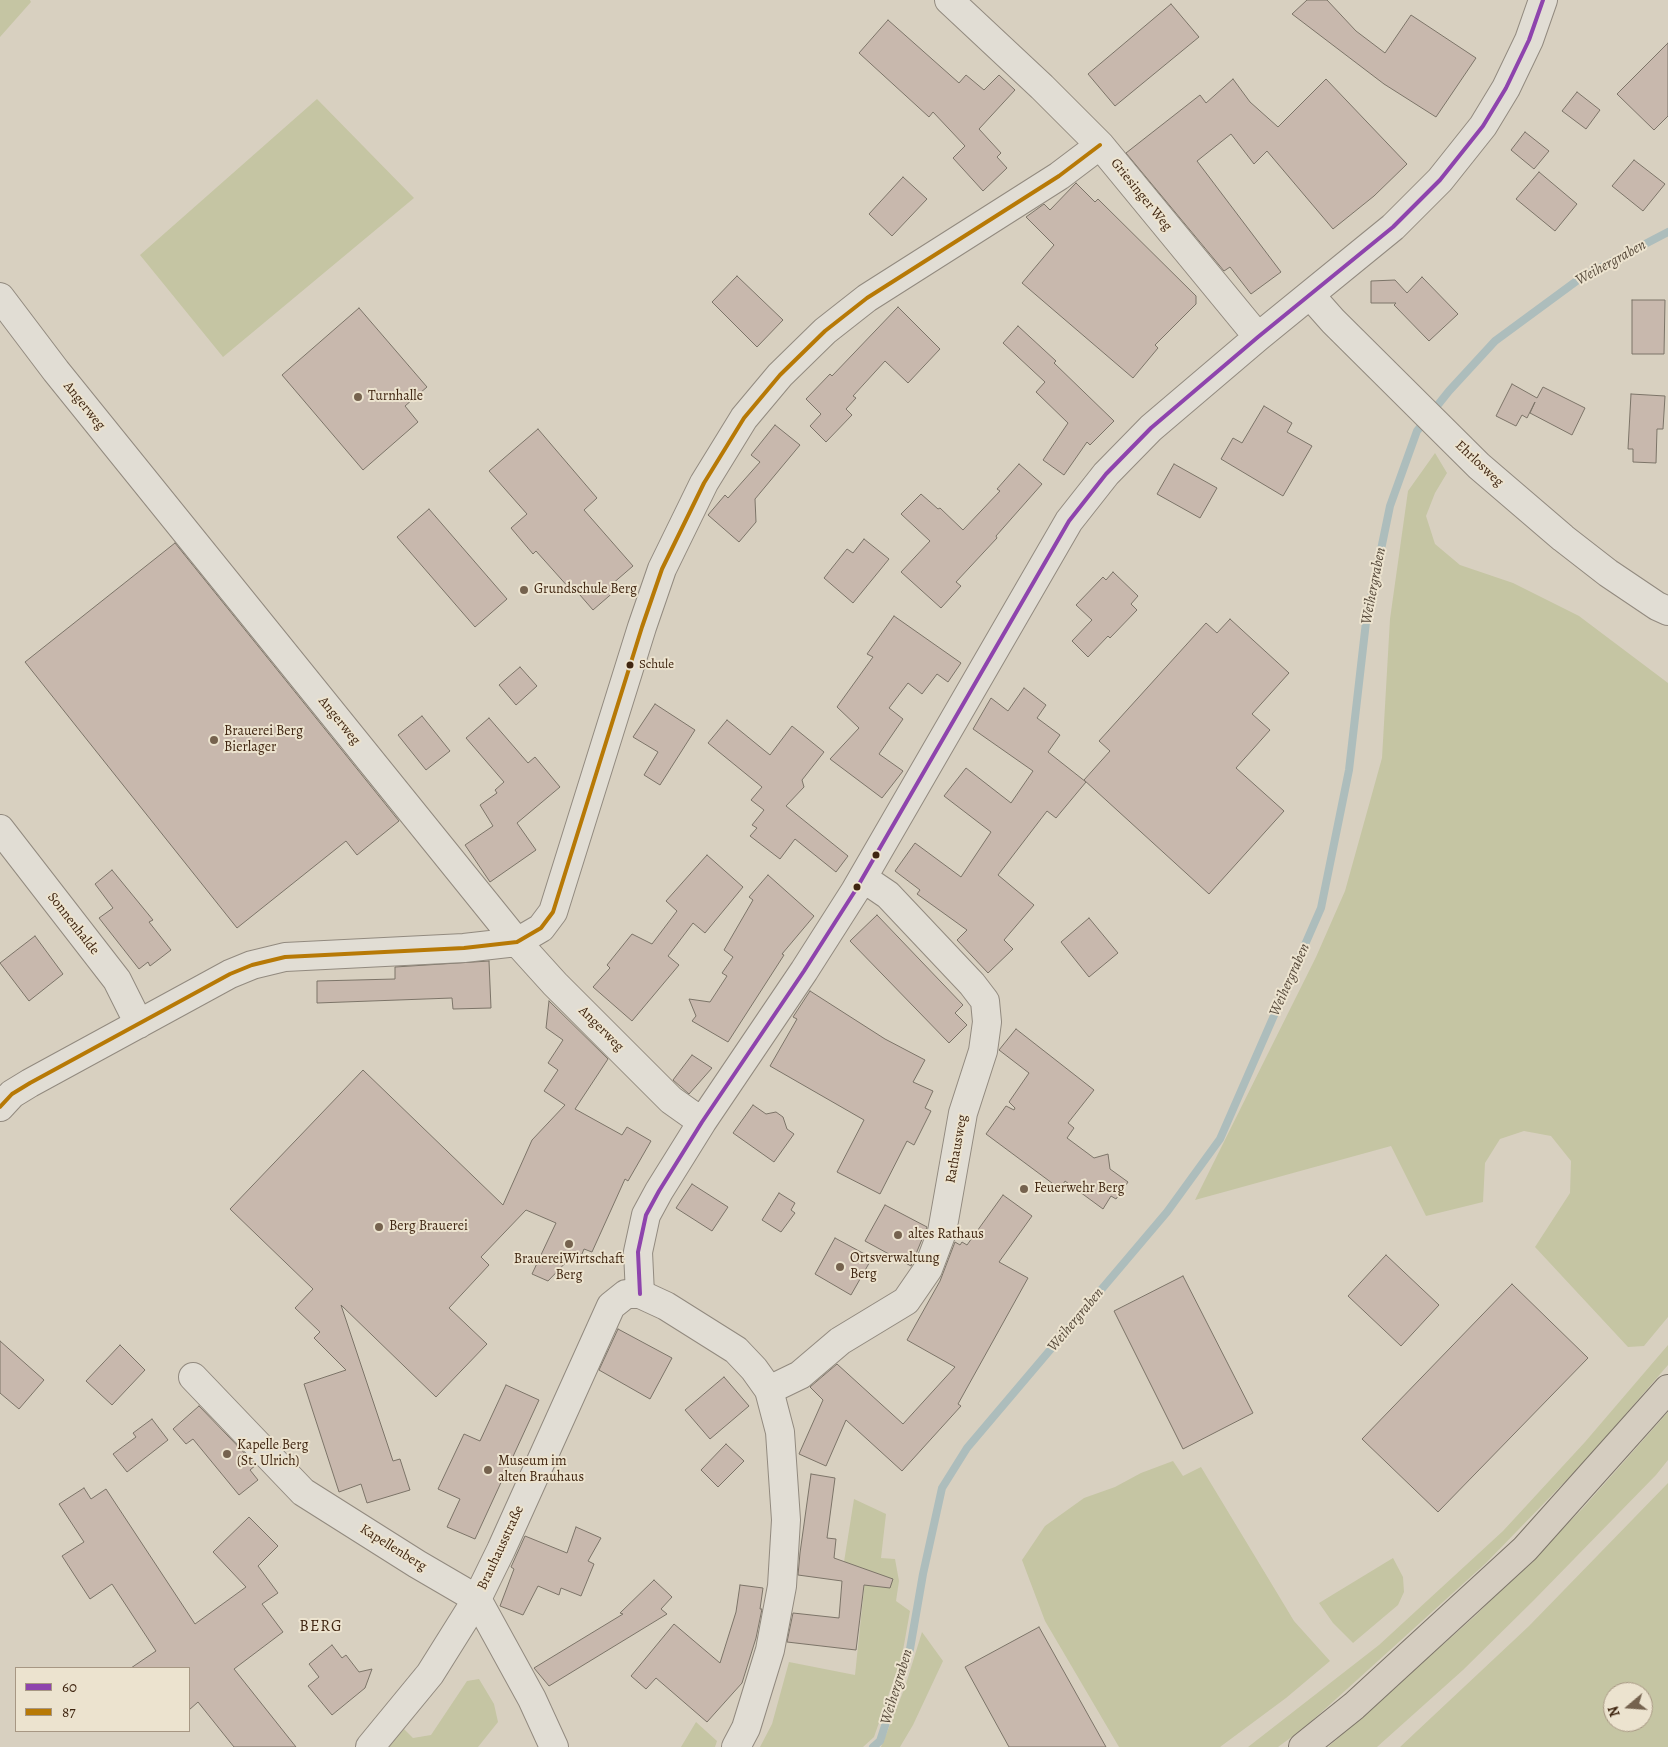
<!DOCTYPE html>
<html>
<head>
<meta charset="utf-8">
<style>
  body { margin:0 }
  #map { position:relative; width:1668px; height:1747px; overflow:hidden; background:#d8d0c0; font-family:Alegreya,serif }
  canvas { display:block }
  .legend { position:absolute; left:15px; top:1667px; width:175px; height:65px; box-sizing:border-box; background:#ece3cf; border:1px solid #a79783; margin:0; padding:6px 9px; list-style:none; font-size:15px; color:#402611 }
  .legend li { display:flex; align-items:center; gap:10px; height:25px }
  .legend b { width:25px; border:1px solid #a79783 }
  .north { position:absolute; left:1603px; top:1682px; width:50px; height:50px; box-sizing:border-box; background:#ece3cf; border:1px solid #a79783; border-radius:50%; rotate:252deg; font-size:14px; font-weight:700; line-height:20px; text-align:center; color:#402611 }
  .north::after { content:''; display:block; margin:auto; width:18px; height:22px; background:#75624e; clip-path:polygon(50% 0,100% 100%,50% 72%,0 100%) }
</style>
</head>
<body>
<div id="map">
<canvas width="1668" height="1747"></canvas>
<ul class="legend">
<li><b style="height:6px;background:#8e44ad"></b>60</li>
<li><b style="height:6px;background:#b77906"></b>87</li>
</ul>
<div class="north">N</div>
</div>
<script>
const context = document.querySelector('canvas').getContext('2d');
context.lineJoin = 'round';
function fillPath(path, color) { context.fillStyle = color; context.fill(path, 'evenodd'); }
const toPath = rows => new Path2D(rows.map(r => 'M' + r).join(''));
function stroke(path, color, width, dash) { context.strokeStyle = color; context.lineWidth = width; context.lineCap = dash ? 'butt' : 'round'; context.setLineDash(dash || []); context.stroke(path); }
function write(font, color, halo, rows, align = 'center') {
  context.font = font + ' Alegreya,serif'; context.lineWidth = 4; context.setLineDash([]); context.textBaseline = 'middle'; context.strokeStyle = halo; context.fillStyle = color; for (const [text, x, y, turn = 0] of rows) {
    context.save(); context.translate(x, y); context.rotate((+turn || 0) * Math.PI / 180); context.textAlign = isNaN(turn) ? turn : align; if (halo) context.strokeText(text, 0, 0); context.fillText(text, 0, 0); context.restore();
  }
}
fillPath(toPath([
  [0,0,30,0,31,2,0,37],
  [317,99,414,198,223,357,140,255],
  [1435,453,1447,473,1435,493,1426,516,1435,544,1460,565,1513,583,1579,616,1668,683,1668,1317,1644,1346,1628,1347,1535,1247,1570,1193,1571,1161,1551,1136,1524,1131,1500,1139,1485,1163,1483,1202,1426,1216,1391,1146,1195,1200,1316,957,1345,891,1382,758,1390,619,1408,491],
  [1668,1345,1668,1365,1585,1461,1486,1563,1304,1728,1278,1747,1248,1747,1379,1645,1503,1531,1585,1442],
  [1668,1412,1668,1460,1656,1475,1534,1600,1463,1670,1377,1747,1328,1747,1475,1616,1582,1509],
  [1173,1461,1183,1476,1201,1467,1294,1621,1330,1661,1286,1698,1220,1747,1119,1747,1045,1621,1022,1560,1045,1526,1084,1498,1115,1487,1141,1473],
  [1668,1483,1668,1747,1400,1747,1529,1626],
  [1613,1692,1643,1692,1643,1722,1613,1722],
  [854,1499,886,1514,881,1558,895,1559,899,1581,896,1601,910,1611,902,1656,874,1737,863,1747,760,1747,772,1724,789,1662,855,1675,866,1570,844,1562],
  [1393,1558,1403,1577,1404,1592,1398,1605,1353,1643,1333,1623,1319,1603],
  [922,1632,943,1661,913,1725,900,1747,881,1747,905,1687],
  [479,1679,494,1704,498,1722,478,1747,386,1747,404,1729,413,1738,431,1735,467,1681],
  [696,1722,717,1741,715,1747,681,1747]
]), '#c5c5a3');
stroke(toPath([
  [873,1747,880,1741,910,1649,923,1574,942,1488,967,1448,1167,1212,1220,1139,1321,908,1349,770,1366,622,1390,506,1417,431,1449,391,1495,341,1582,277,1668,232]
]), '#adbdbc', 8);
const building = toPath([
  [1307,0,1327,0,1356,31,1385,53,1411,15,1476,58,1436,117,1384,84,1292,14,1307,0],
  [1171,4,1199,37,1115,106,1088,74,1171,4],
  [888,20,959,83,966,75,984,90,999,75,1015,90,979,129,1001,153,997,157,1007,168,983,191,953,158,965,146,933,112,929,117,859,53,888,20],
  [1668,43,1668,116,1654,130,1617,94,1668,43],
  [1233,79,1250,102,1278,127,1326,79,1407,164,1374,196,1333,229,1267,151,1254,164,1231,134,1197,161,1281,272,1251,294,1230,267,1224,271,1126,153,1200,95,1206,103,1233,79],
  [1577,92,1600,110,1586,129,1562,111,1577,92],
  [1525,132,1549,151,1534,169,1511,150,1525,132],
  [1634,160,1665,184,1643,211,1612,186,1634,160],
  [1539,172,1577,204,1555,231,1516,199,1539,172],
  [903,177,927,199,892,236,869,214,903,177],
  [1076,183,1095,202,1098,199,1196,296,1196,304,1155,345,1158,348,1133,378,1022,283,1054,245,1026,217,1044,204,1050,210,1076,183],
  [737,276,783,320,757,347,712,302,737,276],
  [1422,277,1458,314,1429,341,1394,305,1396,303,1371,303,1371,281,1395,280,1407,293,1422,277],
  [1632,300,1665,300,1664,354,1632,354,1632,300],
  [898,307,940,349,908,383,885,361,853,396,856,398,846,409,852,415,826,442,810,426,821,414,806,399,830,374,832,376,898,307],
  [359,308,427,387,405,406,418,422,363,470,282,375,359,308],
  [1018,326,1056,361,1054,363,1114,421,1090,445,1087,442,1064,475,1043,460,1068,423,1036,392,1045,382,1003,343,1018,326],
  [1512,384,1537,398,1543,387,1585,408,1572,435,1530,413,1535,402,1527,418,1522,415,1516,426,1496,416,1512,384],
  [1631,394,1665,396,1663,429,1657,429,1656,463,1633,462,1633,449,1628,449,1631,394],
  [1264,406,1292,423,1287,432,1312,446,1283,496,1221,459,1233,438,1242,443,1264,406],
  [775,425,800,445,755,499,756,522,739,542,708,515,725,495,728,498,760,462,751,455,775,425],
  [538,429,597,498,584,510,633,566,611,585,616,590,593,610,573,587,570,589,536,551,533,554,511,528,527,514,489,471,538,429],
  [1019,464,1042,484,996,536,997,538,956,582,961,586,941,608,901,572,930,541,901,514,921,494,938,509,940,508,963,530,1000,491,997,489,1019,464],
  [1174,464,1217,488,1200,518,1157,494,1174,464],
  [429,509,507,599,475,627,397,537,429,509],
  [864,539,889,559,853,603,824,578,847,549,853,553,864,539],
  [175,543,399,821,357,855,346,841,237,928,25,662,175,543],
  [1113,572,1138,596,1131,604,1137,610,1110,638,1108,636,1088,657,1072,641,1092,620,1076,605,1103,577,1106,580,1113,572],
  [894,616,961,663,948,682,937,674,922,694,908,683,889,708,903,719,879,754,903,771,882,798,830,759,859,728,837,707,873,657,867,654,894,616],
  [1230,619,1289,673,1252,714,1270,730,1236,768,1284,811,1209,894,1084,780,1110,751,1099,741,1206,623,1217,633,1230,619],
  [520,667,537,686,516,705,499,685,520,667],
  [1024,688,1046,705,1037,718,1060,735,1048,752,1086,782,1056,818,1047,811,998,875,1034,905,1004,940,1013,949,988,973,957,940,967,930,917,894,920,890,895,871,915,843,961,877,991,832,944,796,966,768,1011,803,1033,771,973,729,991,698,1008,711,1024,688],
  [655,704,695,730,660,785,644,775,658,752,633,737,655,704],
  [422,716,450,751,426,770,398,735,422,716],
  [489,718,528,763,535,757,560,787,517,823,536,850,490,882,465,845,493,826,480,805,497,793,495,790,504,782,466,738,489,718],
  [727,720,770,755,792,726,824,752,802,780,804,787,786,806,848,856,836,872,795,839,780,859,750,836,757,828,752,825,764,810,751,800,762,787,708,743,727,720],
  [707,855,743,887,705,933,693,923,668,956,679,965,632,1021,593,987,610,968,607,965,632,934,652,944,677,911,666,901,707,855],
  [112,870,153,920,149,922,171,950,150,966,148,962,139,969,99,918,113,908,95,884,112,870],
  [768,875,814,916,782,954,784,955,728,1042,692,1021,696,1016,689,999,710,1002,727,976,722,973,733,957,724,950,753,900,749,897,768,875],
  [877,915,963,1005,955,1013,967,1025,949,1043,850,941,877,915],
  [1089,918,1118,953,1089,977,1061,942,1089,918],
  [35,936,63,974,29,1001,0,963,35,936],
  [489,961,491,1008,453,1009,452,998,317,1003,317,981,395,979,395,967,489,961],
  [810,991,885,1039,925,1060,913,1082,933,1091,925,1108,931,1111,914,1145,907,1141,880,1194,837,1172,864,1120,770,1066,797,1019,793,1017,810,991],
  [549,1001,608,1059,575,1109,622,1135,627,1127,651,1141,628,1181,625,1179,592,1252,584,1249,579,1261,572,1256,548,1281,532,1274,556,1223,526,1210,481,1257,489,1265,449,1308,487,1344,436,1397,341,1305,393,1461,400,1459,410,1490,367,1503,361,1484,339,1492,304,1384,346,1370,314,1338,320,1332,295,1308,313,1289,230,1209,363,1070,503,1205,532,1140,565,1105,544,1091,558,1070,548,1063,563,1040,546,1028,549,1001],
  [1016,1029,1094,1090,1068,1123,1074,1128,1067,1138,1094,1158,1108,1154,1110,1169,1128,1182,1116,1199,1111,1196,1103,1209,1065,1181,1060,1189,986,1134,1006,1106,1014,1110,1015,1108,1009,1102,1029,1073,999,1050,1016,1029],
  [692,1055,712,1068,689,1094,673,1080,692,1055],
  [753,1105,766,1114,776,1112,783,1117,787,1129,794,1134,774,1162,733,1133,753,1105],
  [692,1184,728,1207,712,1231,676,1208,692,1184],
  [779,1193,795,1203,791,1210,795,1213,781,1232,762,1220,779,1193],
  [1003,1195,1032,1216,999,1262,1028,1278,958,1404,961,1406,902,1471,846,1420,826,1466,799,1454,823,1400,810,1387,837,1364,903,1424,955,1367,907,1340,940,1281,955,1242,960,1245,962,1242,967,1245,1003,1195],
  [885,1205,927,1227,911,1266,865,1241,885,1205],
  [835,1238,872,1258,851,1295,815,1274,835,1238],
  [1386,1255,1439,1305,1401,1346,1348,1296,1386,1255],
  [1183,1276,1253,1413,1183,1449,1114,1311,1183,1276],
  [1512,1284,1588,1358,1438,1512,1362,1439,1512,1284],
  [618,1329,672,1358,650,1399,599,1370,618,1329],
  [0,1341,44,1380,19,1409,0,1393,0,1341],
  [120,1345,145,1370,112,1405,86,1381,120,1345],
  [724,1377,749,1406,710,1439,685,1410,724,1377],
  [506,1385,539,1400,475,1539,447,1527,460,1499,438,1489,464,1434,480,1441,506,1385],
  [199,1406,256,1465,250,1470,258,1480,239,1495,193,1439,186,1444,173,1429,199,1406],
  [152,1419,168,1440,127,1472,113,1454,136,1437,133,1433,152,1419],
  [726,1444,744,1461,718,1487,701,1470,726,1444],
  [811,1474,835,1478,827,1538,836,1539,834,1558,893,1579,890,1588,864,1585,856,1650,787,1642,793,1613,839,1618,842,1581,798,1575,800,1553,811,1474],
  [84,1488,91,1499,106,1489,195,1624,246,1587,213,1552,249,1517,278,1546,258,1566,278,1593,262,1604,283,1632,234,1669,296,1747,234,1747,198,1702,189,1710,189,1668,131,1668,156,1651,112,1584,90,1599,62,1556,84,1542,59,1504,84,1488],
  [576,1527,601,1538,588,1561,594,1564,581,1596,561,1588,559,1595,538,1586,523,1615,500,1606,514,1569,511,1567,525,1536,567,1553,576,1527],
  [654,1580,672,1597,661,1609,667,1614,549,1686,534,1668,623,1614,620,1613,654,1580],
  [740,1585,763,1588,760,1609,762,1609,756,1638,742,1683,707,1722,656,1678,646,1689,631,1676,674,1624,720,1663,736,1612,740,1585],
  [1039,1627,1106,1747,1009,1747,965,1667,1039,1627],
  [332,1645,342,1658,346,1655,359,1672,372,1669,365,1688,332,1715,308,1686,319,1677,309,1664,332,1645]
]);
fillPath(building, '#c8b8ad');
stroke(building, '#7c7468', 1);
const minor = toPath([
  [949,0,1042,87,1100,145,1258,337],
  [1310,295,1333,321,1479,466,1563,538,1608,573,1657,606,1668,611],
  [0,297,56,371,517,942,555,984,671,1100,702,1122],
  [0,829,117,980,139,1024],
  [0,1107,12,1094,30,1083,230,974,252,965,285,957,464,948,517,942,541,928,553,912,642,627,662,569,704,483,744,418,780,375,825,331,867,298,1059,176,1100,145],
  [640,1294,638,1252,646,1215,659,1191,702,1122,804,971,855,891,1069,521,1106,474,1151,428,1258,337,1393,227,1440,180,1483,126,1506,88,1529,40,1543,0],
  [193,1377,303,1492,417,1564,477,1599,532,1699,554,1747],
  [769,1390,800,1375,840,1341,906,1301,928,1269,942,1232,963,1113,983,1051,987,1022,985,1001,972,984,888,895,863,878]
]);
const tertiary = toPath([
  [370,1747,430,1674,477,1599,501,1550,611,1306,626,1294,640,1294,666,1306,736,1350,754,1369,769,1390,780,1432,786,1520,782,1586,770,1650,746,1728,736,1747]
]);
const primary = toPath([
  [1303,1747,1354,1706,1525,1549,1668,1389]
]);
stroke(minor, '#928a7f', 30);
stroke(tertiary, '#928a7f', 30);
stroke(primary, '#7c7468', 30);
stroke(minor, '#e1ddd4', 28);
stroke(tertiary, '#e1ddd4', 28);
stroke(primary, '#d5cdc0', 28);
stroke(toPath([
  [640,1294,638,1252,646,1215,659,1191,702,1122,804,971,855,891,1069,521,1106,474,1151,428,1258,337,1393,227,1440,180,1483,126,1506,88,1529,40,1543,0]
]), '#8e44ad', 4);
stroke(toPath([
  [0,1107,12,1094,30,1083,230,974,252,965,285,957,464,948,517,942,541,928,553,912,642,627,662,569,704,483,744,418,780,375,825,331,867,298,1059,176,1100,145]
]), '#b77906', 4);
for (const [x, y, r, color] of [
  [358,397,5,"#75624e"],
  [524,590,5,"#75624e"],
  [630,665,4.5,"#402611"],
  [214,740,5,"#75624e"],
  [876,855,4.5,"#402611"],
  [857,887,4.5,"#402611"],
  [1024,1189,5,"#75624e"],
  [379,1227,5,"#75624e"],
  [898,1235,5,"#75624e"],
  [569,1244,5,"#75624e"],
  [840,1267,5,"#75624e"],
  [227,1454,5,"#75624e"],
  [488,1470,5,"#75624e"]
]) { const dot = new Path2D(); dot.arc(x, y, r, 0, 2 * Math.PI); context.fillStyle = color; context.fill(dot); stroke(dot, '#ece3cf', 2); }
write('13px', '#402611', '#ece3cf', [
  ["Schule",639,665]
], 'left');
write('14px', '#402611', '#ece3cf', [
  ["Griesinger Weg",1141,195,51],
  ["Angerweg",84,406,51],
  ["Ehrlosweg",1479,464,43],
  ["Angerweg",339,721,51],
  ["Sonnenhalde",73,924,52],
  ["Angerweg",601,1029,45],
  ["Rathausweg",957,1149,-80],
  ["Kapellenberg",393,1548,32],
  ["Brauhausstraße",501,1548,-65]
]);
write('14px', '#402611', '#ece3cf', [
  ["Turnhalle",368,397],
  ["Grundschule Berg",534,590],
  ["Brauerei Berg",224,732],
  ["Bierlager",224,748],
  ["Feuerwehr Berg",1034,1189],
  ["Berg Brauerei",389,1227],
  ["altes Rathaus",908,1235],
  ["Ortsverwaltung",850,1259],
  ["Berg",850,1275],
  ["BrauereiWirtschaft",569,1260,"center"],
  ["Berg",569,1276,"center"],
  ["Kapelle Berg",237,1446],
  ["(St. Ulrich)",237,1462],
  ["Museum im",498,1462],
  ["alten Brauhaus",498,1478]
], 'left');
write('italic 15px', '#574a3b', '#ece3cf', [
  ["Weihergraben",1611,263,-29],
  ["Weihergraben",1374,586,-79],
  ["Weihergraben",1290,980,-66],
  ["Weihergraben",1076,1320,-50],
  ["Weihergraben",897,1687,-73]
]);
context.letterSpacing = '1px';
write('16px', '#402611', '#ece3cf', [
  ["BERG",321,1627]
]);
context.letterSpacing = '0px';
</script>
</body>
</html>
